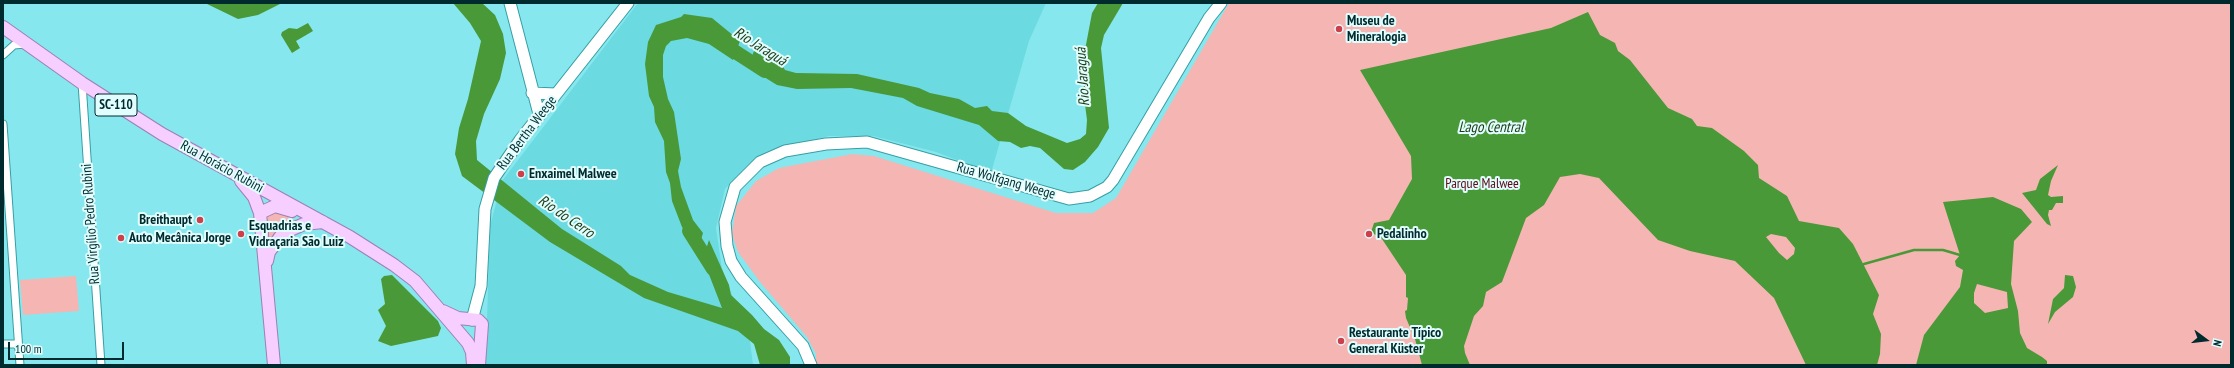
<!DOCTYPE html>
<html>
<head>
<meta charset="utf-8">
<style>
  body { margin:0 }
  #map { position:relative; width:2234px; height:368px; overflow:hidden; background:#86e8ee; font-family:"PT Sans Narrow",sans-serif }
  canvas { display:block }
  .frame { position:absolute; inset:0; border:4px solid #002b2e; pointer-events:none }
  .north { position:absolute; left:2186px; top:320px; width:40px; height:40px; -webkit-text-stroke:3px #e2fdfe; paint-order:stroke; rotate:105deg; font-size:11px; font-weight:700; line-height:16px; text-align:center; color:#002b2e }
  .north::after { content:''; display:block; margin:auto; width:14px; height:18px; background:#002b2e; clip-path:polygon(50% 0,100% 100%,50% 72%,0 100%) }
  .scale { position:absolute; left:8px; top:342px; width:116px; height:18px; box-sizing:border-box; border:2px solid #002b2e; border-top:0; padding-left:5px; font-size:12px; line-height:14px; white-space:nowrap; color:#002b2e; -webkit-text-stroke:3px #e2fdfe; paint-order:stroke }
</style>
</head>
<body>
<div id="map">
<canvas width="2234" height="368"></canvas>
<div class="frame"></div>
<div class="north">N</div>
<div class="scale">100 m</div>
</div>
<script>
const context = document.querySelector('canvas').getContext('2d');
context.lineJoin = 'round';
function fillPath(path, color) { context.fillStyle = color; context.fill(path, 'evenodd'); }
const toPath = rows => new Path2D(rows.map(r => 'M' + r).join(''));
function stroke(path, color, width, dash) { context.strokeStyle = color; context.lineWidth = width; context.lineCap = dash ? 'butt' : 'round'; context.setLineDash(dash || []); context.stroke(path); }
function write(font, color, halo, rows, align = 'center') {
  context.font = font + ' "PT Sans Narrow",sans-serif'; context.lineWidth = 4; context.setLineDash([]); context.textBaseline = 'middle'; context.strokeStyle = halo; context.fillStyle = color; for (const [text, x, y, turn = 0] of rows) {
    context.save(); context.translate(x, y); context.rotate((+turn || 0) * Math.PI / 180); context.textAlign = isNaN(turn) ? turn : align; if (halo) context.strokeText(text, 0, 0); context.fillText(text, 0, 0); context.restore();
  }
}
fillPath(toPath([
  [638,3,1046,3,1029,41,991,173,936,152,873,136,829,136,766,152,748,165,725,189,716,228,722,269,750,341,753,365,484,365,486,350,490,226,502,181]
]), '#6cdae1');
fillPath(toPath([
  [1229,3,2231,3,2231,365,816,365,816,354,807,337,760,282,738,252,732,234,736,206,756,181,779,168,852,154,874,156,1056,213,1093,213,1116,198],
  [273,210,295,220,281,227,266,244,264,222,268,213],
  [76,276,79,311,23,315,20,280]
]), '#f5b5b3');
fillPath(toPath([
  [205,3,282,3,258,15,238,19],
  [453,3,482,3,495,15,503,34,506,53,500,79,484,114,476,141,477,160,562,229,621,266,630,275,668,292,722,308,703,259,709,240,729,285,731,295,752,315,764,329,779,340,790,357,790,365,760,365,754,344,738,331,644,298,550,242,462,176,455,154,459,128,468,99,481,41,470,23],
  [1098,3,1123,3,1104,35,1101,48,1109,128,1098,147,1085,162,1073,170,1064,169,1040,148,1030,146,1021,148,1010,142,998,141,979,125,917,106,903,98,851,88,797,89,777,85,748,67,754,51,767,59,780,62,785,70,796,73,857,74,919,88,930,93,959,99,975,108,987,106,992,111,1008,113,1026,126,1067,143,1080,139,1086,134,1087,120,1083,89,1086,79,1085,50,1092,13],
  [1588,12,1600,35,1615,43,1618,51,1630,60,1668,108,1692,119,1697,126,1712,128,1744,151,1758,165,1759,178,1787,196,1799,221,1839,228,1853,244,1879,295,1873,314,1881,334,1880,354,1877,365,1806,365,1774,298,1735,261,1690,251,1658,240,1599,178,1580,174,1560,177,1544,205,1526,218,1502,282,1486,292,1483,306,1474,316,1464,346,1465,353,1470,365,1422,365,1415,339,1406,318,1405,311,1407,310,1408,298,1406,297,1406,275,1382,239,1371,232,1374,223,1389,220,1412,179,1411,156,1360,70,1551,28],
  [1771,234,1786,237,1795,248,1794,254,1787,260,1779,253,1766,237],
  [684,14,712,18,740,41,733,60,709,44,687,38,671,41,666,46,663,55,663,77,668,99,674,112,681,159,678,171,681,187,693,220,703,233,698,250,694,242,682,227,672,201,670,183,666,172,664,141,655,122,654,107,649,96,645,64,648,42,656,25,681,17],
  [308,23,313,31,296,41,300,48,292,53,281,35,282,32,289,28,297,29],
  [2058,165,2051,181,2048,195,2051,197,2063,196,2063,203,2056,203,2052,210,2049,210,2048,215,2051,226,2047,224,2022,193,2036,190,2040,179],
  [1993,197,2021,209,2032,222,2014,241,2011,284,2018,311,2020,333,2027,348,2042,357,2047,361,2047,365,1916,365,1924,335,1960,287,1963,270,1956,266,1955,261,1960,255,1943,202],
  [1977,284,2007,292,2008,308,1985,313,1974,303,1974,293],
  [392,275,438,321,441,328,438,336,391,346,378,341,386,326,378,310,385,304,381,279,384,276],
  [2065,275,2073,276,2076,287,2073,297,2055,312,2048,324,2053,299,2064,288]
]), '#499938');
stroke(toPath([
  [1864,264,1914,250,1943,250,1960,255]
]), '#499938', 2.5);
stroke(toPath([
  [720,42,765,71],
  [689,231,713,269]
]), '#499938', 14);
const minor = toPath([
  [3,55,14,45,26,44],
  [82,83,101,365],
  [3,124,20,365],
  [3,344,18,344]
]);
const secondary = toPath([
  [510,3,539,114],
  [532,93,556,94],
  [472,320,481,286,485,209,494,178,520,140,628,3],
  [811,365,803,346,741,277,731,261,727,246,725,222,735,187,760,162,785,151,826,144,867,142,1069,199,1090,196,1107,187,1113,180,1209,18,1221,3]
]);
const primary = toPath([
  [3,27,82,83,162,134,350,237,394,265,415,281,468,343,472,352,473,365],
  [241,181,254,197,260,213,274,365],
  [260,213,275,206,292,211],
  [267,261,269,252,283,233,304,224,323,222],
  [443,311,458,318,478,320,482,324,479,365]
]);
stroke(minor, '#379ea4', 9);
stroke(secondary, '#379ea4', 13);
stroke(primary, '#9c80b6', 14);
stroke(minor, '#fff', 7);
stroke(secondary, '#fff', 11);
stroke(primary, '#f6ceff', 12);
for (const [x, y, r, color] of [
  [1339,29,4,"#cf3f4b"],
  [521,174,4,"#cf3f4b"],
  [200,220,4,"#cf3f4b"],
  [241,234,4,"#cf3f4b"],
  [1369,234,4,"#cf3f4b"],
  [121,238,4,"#cf3f4b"],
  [1341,341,4,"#cf3f4b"]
]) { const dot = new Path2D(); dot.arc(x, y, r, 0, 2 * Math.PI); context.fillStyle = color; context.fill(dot); stroke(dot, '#e2fdfe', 1.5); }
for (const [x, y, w] of [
  [116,105,42]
]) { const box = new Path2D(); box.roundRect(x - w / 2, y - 11, w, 22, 3); context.fillStyle = '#e2fdfe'; context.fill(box); stroke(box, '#002b2e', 1); }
write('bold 13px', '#002b2e', null, [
  ["SC-110",116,105]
]);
write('bold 14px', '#002b2e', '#e2fdfe', [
  ["Museu de",1347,21],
  ["Mineralogia",1347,37],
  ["Enxaimel Malwee",529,174],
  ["Breithaupt",192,220,"right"],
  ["Esquadrias e",249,226],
  ["Vidraçaria São Luiz",249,242],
  ["Pedalinho",1377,234],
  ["Auto Mecânica Jorge",129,238],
  ["Restaurante Típico",1349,333],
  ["General Küster",1349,349]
], 'left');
write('14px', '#002b2e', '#e2fdfe', [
  ["Rua Bertha Weege",527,133,-53],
  ["Rua Horácio Rubini",222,167,29],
  ["Rua Wolfgang Weege",1006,181,16],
  ["Rua Virgílio Pedro Rubini",91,224,-94]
]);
write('14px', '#5c0c17', '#e2fdfe', [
  ["Parque Malwee",1482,184]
]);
write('italic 15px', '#1b3b14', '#e2fdfe', [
  ["Rio Jaraguá",760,47,32],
  ["Rio Jaraguá",1083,77,-94],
  ["Lago Central",1491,128],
  ["Rio do Cerro",566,217,34]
]);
</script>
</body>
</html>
